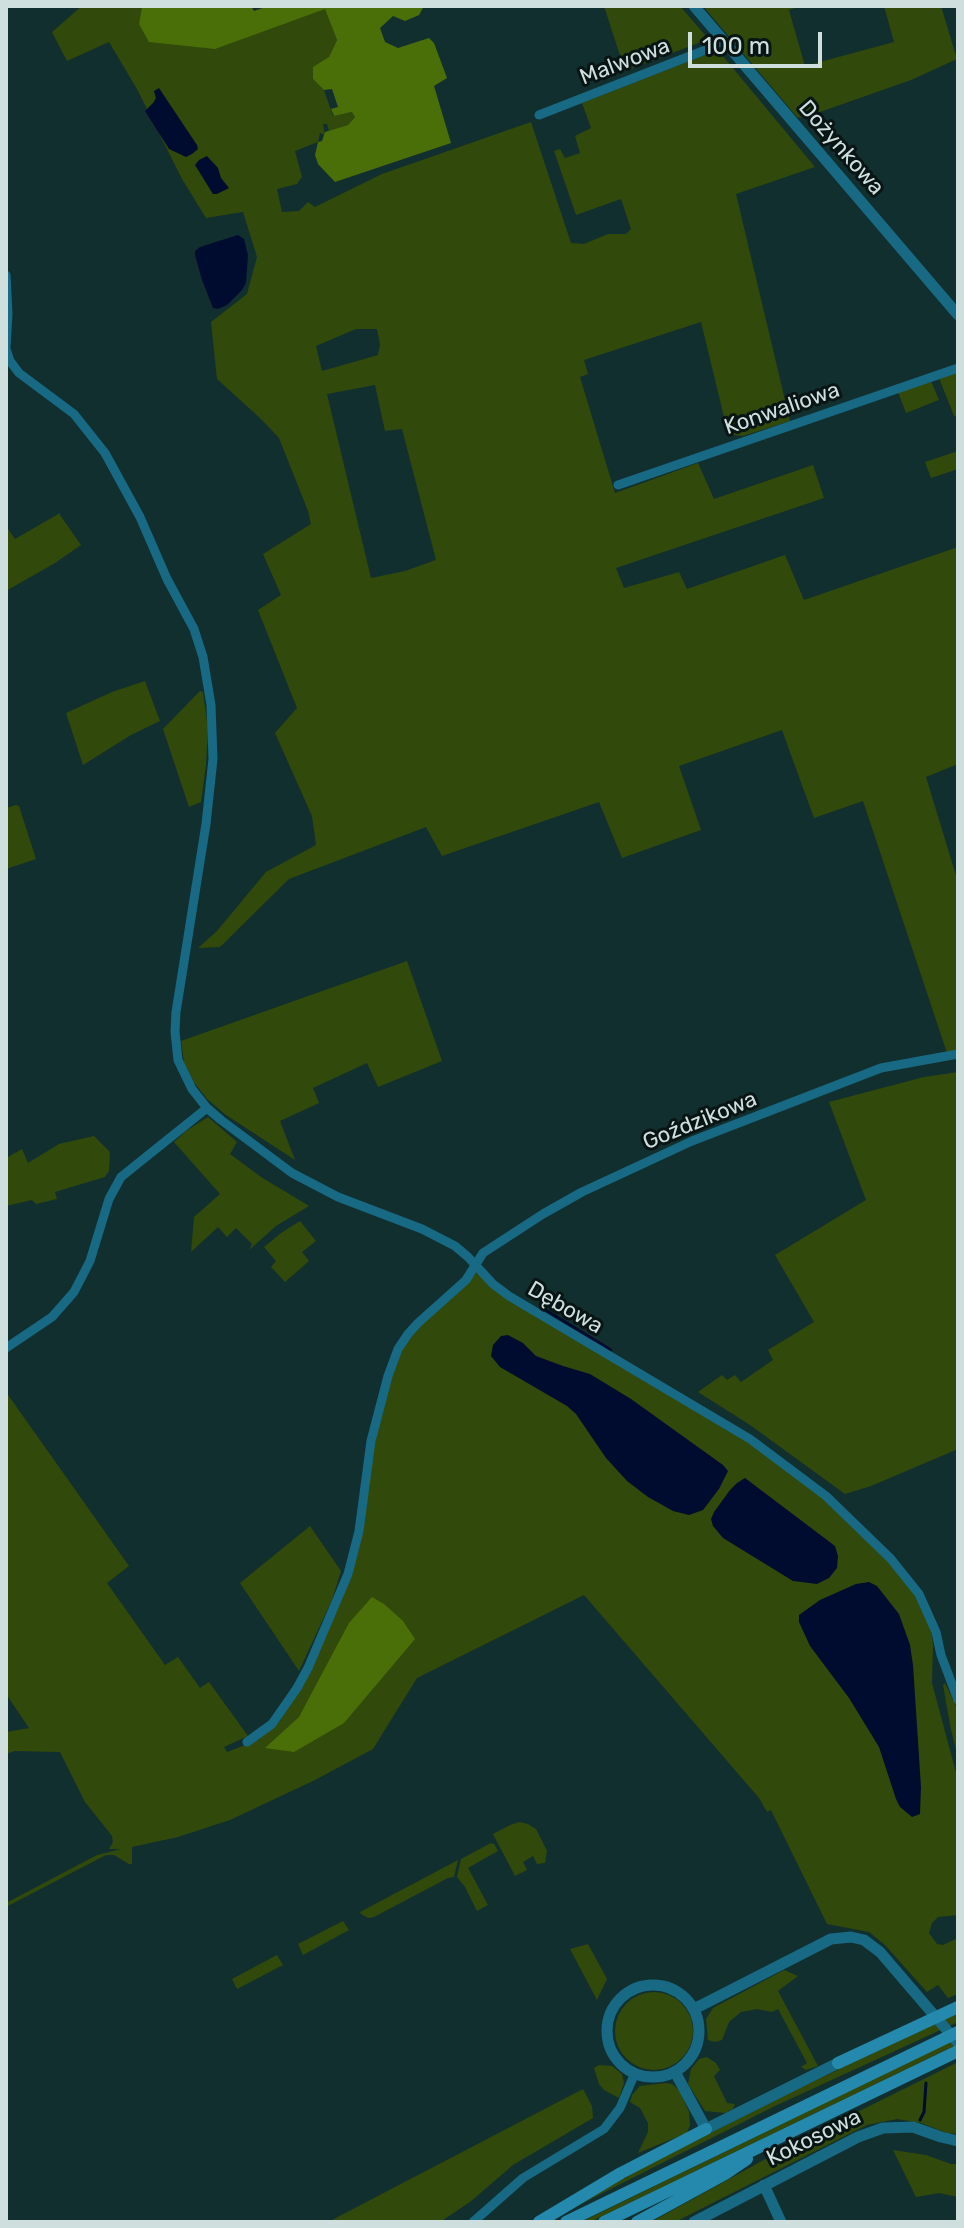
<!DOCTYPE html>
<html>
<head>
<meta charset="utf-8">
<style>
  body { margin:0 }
  #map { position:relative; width:964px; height:2228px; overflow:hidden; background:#122f2f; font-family:Rubik,sans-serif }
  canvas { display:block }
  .frame { position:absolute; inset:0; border:8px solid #cfdfde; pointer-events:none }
  .scale { position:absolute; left:688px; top:32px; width:134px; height:36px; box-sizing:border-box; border:4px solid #cfdfde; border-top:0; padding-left:10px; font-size:24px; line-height:28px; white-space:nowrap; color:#cfdfde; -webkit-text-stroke:6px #091514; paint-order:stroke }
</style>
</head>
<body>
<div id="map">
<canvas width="964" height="2228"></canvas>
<div class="frame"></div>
<div class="scale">100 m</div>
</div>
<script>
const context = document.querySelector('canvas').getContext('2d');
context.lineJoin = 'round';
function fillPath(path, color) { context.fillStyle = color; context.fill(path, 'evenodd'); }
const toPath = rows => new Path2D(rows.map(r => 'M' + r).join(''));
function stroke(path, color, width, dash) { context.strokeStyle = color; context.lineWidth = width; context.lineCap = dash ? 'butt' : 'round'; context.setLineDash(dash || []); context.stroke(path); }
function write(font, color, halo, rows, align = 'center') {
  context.font = font + ' Rubik,sans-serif'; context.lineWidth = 6; context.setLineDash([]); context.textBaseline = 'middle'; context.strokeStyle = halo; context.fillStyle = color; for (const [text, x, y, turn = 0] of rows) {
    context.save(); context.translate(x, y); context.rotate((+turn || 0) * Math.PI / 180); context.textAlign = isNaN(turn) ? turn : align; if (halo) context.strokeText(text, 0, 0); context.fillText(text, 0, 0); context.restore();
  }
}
fillPath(toPath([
  [82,6,142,6,139,24,277,25,325,8,337,40,329,57,313,79,324,90,333,116,353,112,355,117,348,125,329,131,327,124,323,124,325,135,320,133,318,142,295,151,302,177,297,184,277,189,282,212,299,211,308,202,315,207,382,174,531,122,571,243,584,244,608,234,626,234,631,229,621,199,576,215,554,151,560,149,565,158,580,153,575,136,591,128,582,103,710,53,722,55,815,167,736,194,790,421,743,436,734,435,729,431,725,421,701,322,584,360,588,374,580,377,615,493,698,463,714,499,813,465,824,498,616,568,624,588,679,572,687,589,785,555,804,600,958,547,958,764,926,777,958,882,958,1050,947,1053,863,801,814,818,782,730,679,766,701,830,622,858,599,802,442,856,426,827,289,879,220,947,198,948,217,931,266,872,316,845,312,816,275,733,297,708,258,610,281,595,263,554,311,524,308,511,279,438,260,418,217,379,211,322,247,294,257,257,243,212,206,218,182,179,137,89,109,42,67,61,52,32],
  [356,329,377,329,380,344,378,355,322,371,316,346],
  [375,385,385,431,402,429,436,560,405,571,371,578,327,394],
  [604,6,680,6,705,35,701,42,625,71],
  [703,6,794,6,795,8,789,10,805,66,894,42,884,6,941,6,957,59,911,80,803,118,797,117],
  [958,371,958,416,954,416,939,378],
  [931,381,939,400,906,413,898,392],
  [958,451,958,469,931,478,925,462],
  [60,513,60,515,81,545,55,563,6,591,6,526,15,539],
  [145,681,160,721,131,735,83,765,66,713,112,692],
  [200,691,203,692,208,729,206,765,201,802,189,807,163,729],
  [16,805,19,806,36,859,6,869,6,808],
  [407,961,442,1061,378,1087,367,1063,313,1088,319,1103,280,1121,295,1160,226,1115,207,1099,193,1081,184,1063,181,1041],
  [958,1072,958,1449,871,1486,845,1494,750,1425,698,1392,722,1375,727,1380,735,1375,741,1382,773,1360,768,1350,814,1322,775,1255,866,1200,829,1102,924,1077],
  [208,1117,237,1142,230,1154,261,1177,309,1206,276,1226,249,1250,252,1244,236,1228,227,1237,218,1227,191,1252,194,1217,220,1194,174,1142,186,1131],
  [94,1136,110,1152,109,1171,105,1177,55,1192,57,1199,36,1204,32,1200,6,1206,6,1158,22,1149,28,1163,59,1144],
  [300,1221,316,1241,302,1252,309,1261,285,1282,271,1267,276,1261,264,1247,281,1233],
  [479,1271,503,1291,740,1435,862,1525,917,1598,930,1621,933,1645,932,1683,958,1780,958,1915,938,1917,932,1923,929,1933,937,1944,943,1945,958,1938,958,1994,948,1998,938,1985,927,1992,885,1945,869,1932,827,1924,771,1810,767,1812,759,1798,584,1595,417,1678,373,1749,315,1780,230,1820,178,1837,132,1847,132,1864,129,1864,114,1855,106,1855,6,1907,6,1903,97,1855,121,1849,109,1849,113,1842,112,1836,85,1802,60,1752,15,1751,6,1754,6,1732,29,1728,6,1694,6,1392,129,1566,107,1583,165,1665,178,1657,200,1688,209,1682,248,1736,224,1747,227,1752,258,1740,280,1721,297,1688,348,1574,371,1441,398,1349,444,1298],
  [310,1526,341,1571,332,1600,299,1671,240,1583],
  [945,1683,958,1710,958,1757,951,1730,943,1685],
  [520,1822,528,1824,536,1829,547,1851,545,1863,537,1864,533,1856,523,1862,527,1870,515,1876,493,1834,510,1825],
  [491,1843,494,1844,498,1851,468,1868,488,1905,477,1911,465,1887,457,1877,461,1859],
  [458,1860,454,1877,448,1878,374,1917,368,1918,361,1914,360,1912],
  [343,1921,349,1930,303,1955,298,1944],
  [588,1944,607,1979,597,2000,570,1949],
  [277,1955,283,1965,237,1989,232,1979],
  [784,1970,798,1976,778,1991,818,2066,806,2070,801,2067,807,2063,778,2009,772,2012,757,2009,741,2012,729,2022,722,2040,715,2042,708,2040,706,2019,713,2008],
  '615 2031a39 39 0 1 1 78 0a39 39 0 1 1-78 0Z',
  [958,2013,958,2022,775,2106,577,2206,635,2172,774,2100],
  [958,2038,958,2044,590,2222,581,2222],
  [707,2057,716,2063,720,2070,714,2076,727,2103,735,2104,733,2109,725,2113,705,2111,688,2084,691,2069,699,2059],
  [958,2062,958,2134,947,2133,921,2123,897,2119,867,2125,675,2222,651,2222,791,2145],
  [599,2065,612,2066,622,2074,624,2083,619,2098,604,2090,599,2084,594,2068],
  [666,2083,672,2084,680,2091,689,2112,690,2125,687,2133,638,2153,648,2132,648,2123,640,2108,630,2102,632,2095,640,2086],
  [583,2089,592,2106,593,2118,513,2165,470,2202,440,2222,328,2222],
  [893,2150,926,2155,951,2164,958,2164,958,2197,939,2193,916,2197]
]), '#31490a');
fillPath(toPath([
  [142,6,251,6,254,11,268,6,424,6,419,15,405,21,393,16,380,28,385,42,398,48,429,38,434,43,447,78,434,86,451,143,335,182,318,164,315,155,318,142,322,141,325,132,348,125,355,117,352,112,334,116,331,109,338,107,332,89,324,90,313,79,313,67,329,57,337,40,325,9,215,49,149,42,139,24],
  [372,1597,384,1604,403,1621,415,1639,344,1723,294,1752,265,1748,299,1717,349,1623]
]), '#4b6f08');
fillPath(toPath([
  [159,88,197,145,198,149,192,154,186,157,169,149,145,111,153,103,156,98,154,91],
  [207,156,218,168,221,178,229,188,217,194,213,194,195,165,199,160],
  [238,235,244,239,248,255,246,283,242,290,227,305,218,309,213,308,202,280,195,255,195,251,200,247],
  [508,1335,523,1343,536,1356,563,1366,590,1374,631,1399,723,1465,728,1471,719,1489,703,1510,689,1515,673,1511,648,1497,627,1481,606,1458,576,1414,567,1406,500,1367,491,1356,493,1345,501,1336],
  [745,1478,835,1546,838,1556,837,1568,829,1578,817,1584,793,1581,723,1538,713,1526,711,1519,714,1512,730,1490,737,1483],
  [869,1582,877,1586,899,1614,910,1645,913,1665,921,1787,920,1814,912,1817,900,1807,896,1799,879,1747,849,1698,810,1646,799,1622,799,1615,820,1600,856,1584]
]), '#000c2f');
stroke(toPath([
  [544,1309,611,1350],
  [920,2120,924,2112,926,2083]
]), '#000c2f', 3);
stroke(toPath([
  [539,115,708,49,723,40],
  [6,275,8,314,6,347],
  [6,349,10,361,19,373,74,414,105,453,140,517,167,579,194,629,203,657,211,705,213,759,206,824,176,1012,175,1032,178,1060,192,1089,207,1108,221,1120,292,1173,338,1197,422,1229,455,1246,468,1257,493,1284,509,1296,750,1439,826,1496,891,1559,919,1594,936,1632,941,1655,958,1700],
  [618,485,958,368],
  [6,1348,52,1317,74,1292,90,1261,109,1199,121,1177,207,1108],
  [247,1742,272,1724,297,1688,308,1668,348,1574,359,1531,371,1441,388,1376,398,1349,408,1334,418,1323,466,1280,483,1253,543,1214,582,1192,692,1141,881,1068,958,1054],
  [473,2222,523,2178,604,2129,620,2108,635,2073]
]), '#186984', 9);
stroke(toPath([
  [694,6,958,315],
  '607 2031a46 46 0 1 1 92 0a46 46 0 1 1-92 0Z',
  [694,2009,831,1939,851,1937,864,1940,880,1952,958,2043],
  [675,2072,706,2129,838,2063],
  [764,2185,781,2222],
  [694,2222,858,2137,883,2128,913,2127,941,2137,958,2141]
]), '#186984', 11);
stroke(toPath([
  [838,2063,958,2007],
  [539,2222,621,2173,706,2129],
  [566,2222,958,2032],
  [604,2222,958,2051],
  [637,2222,725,2174,747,2159]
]), '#2489ac', 12);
write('22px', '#cfdfde', '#091514', [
  ["Malwowa",625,62,-21],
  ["Dożynkowa",841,148,49],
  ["Konwaliowa",782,409,-19],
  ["Goździkowa",700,1121,-22],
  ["Dębowa",565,1308,30],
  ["Kokosowa",814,2138,-26]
]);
</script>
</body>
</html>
